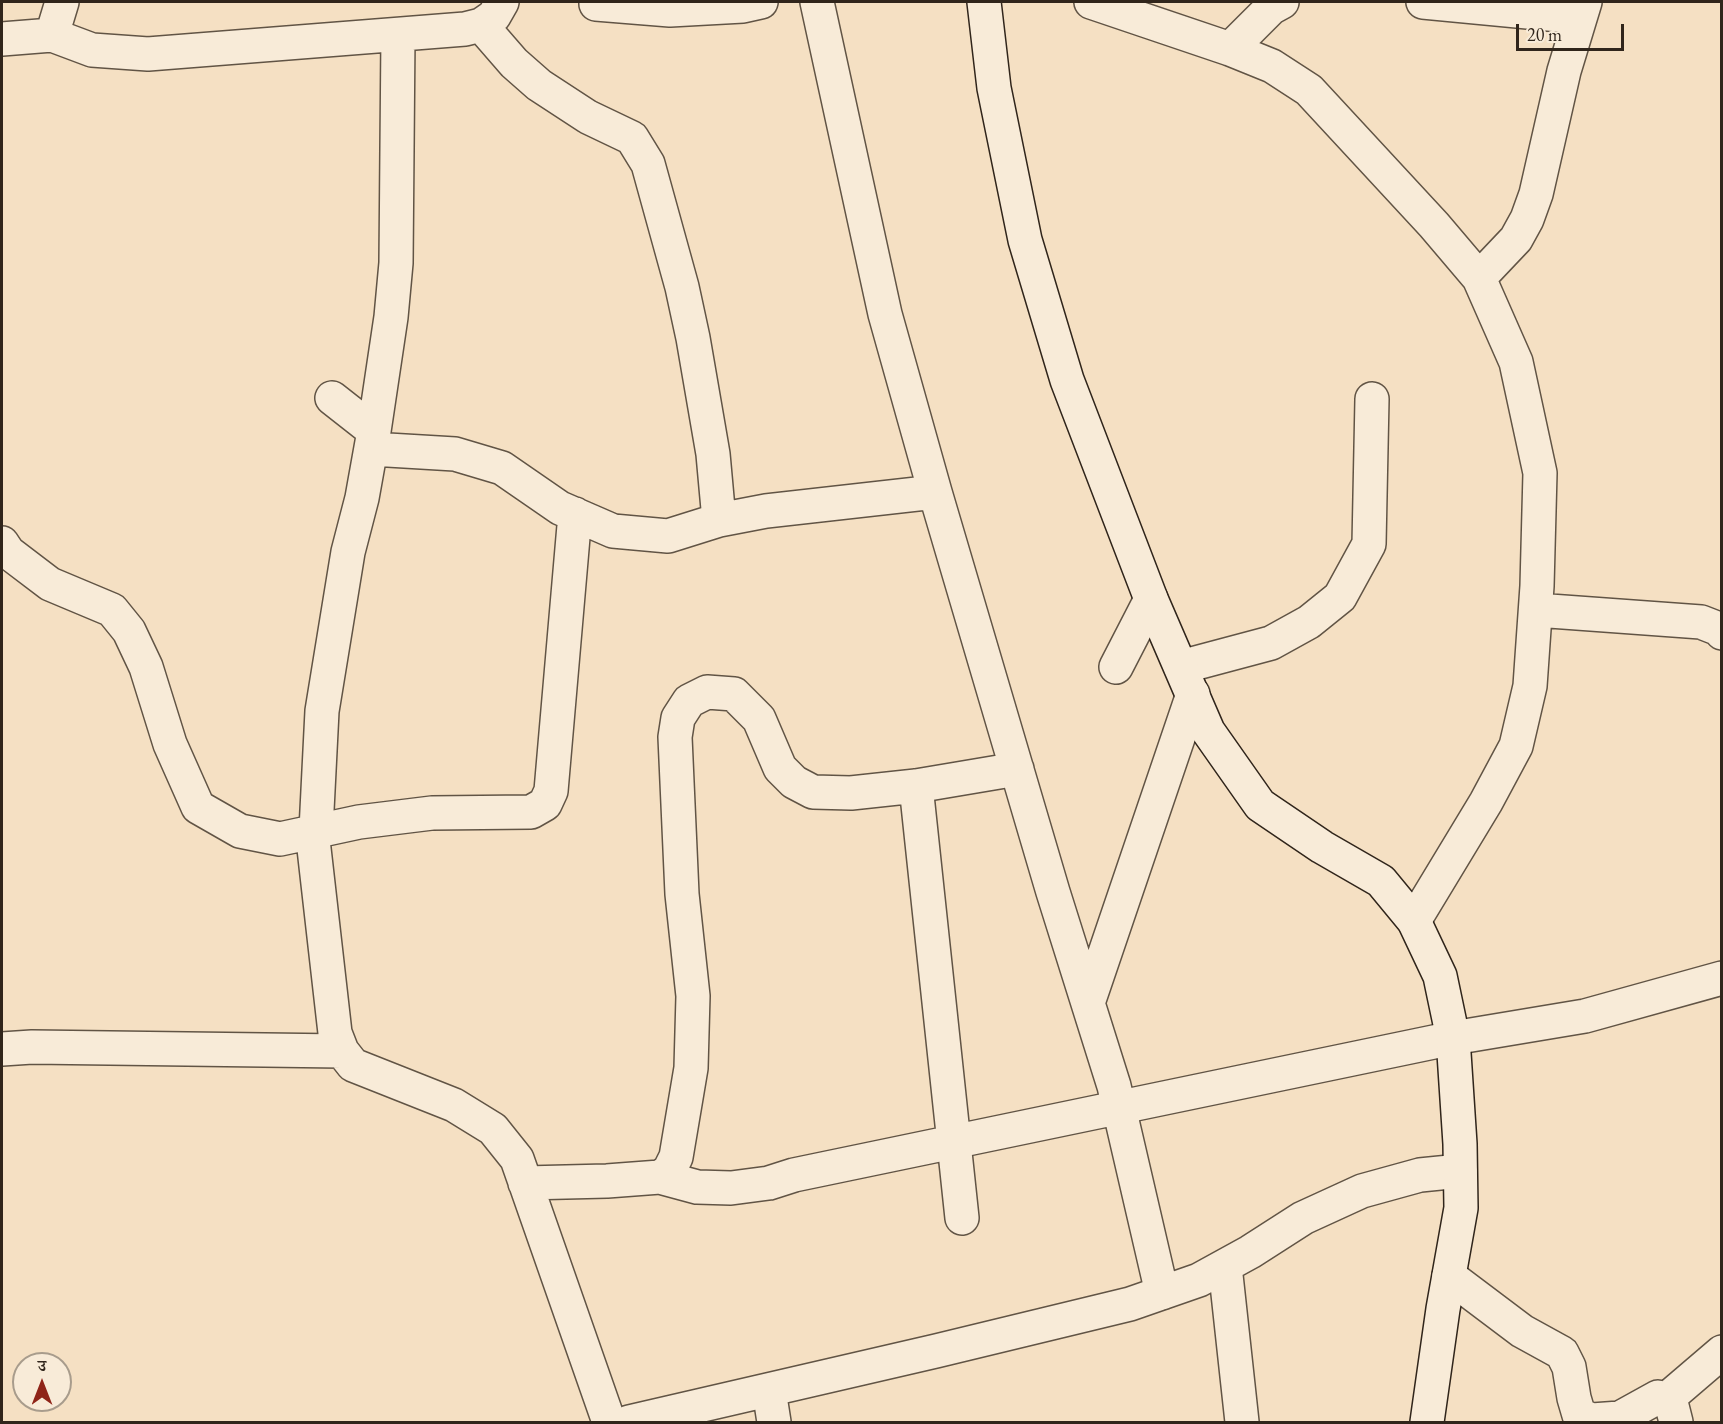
<!DOCTYPE html>
<html>
<head>
<meta charset="utf-8">
<style>
  body { margin:0 }
  #map { position:relative; width:1723px; height:1424px; overflow:hidden; background:#f5e0c3; font-family:"EB Garamond","Noto Serif Devanagari",serif }
  canvas { display:block }
  .frame { position:absolute; inset:0; border:3px solid #30251b; pointer-events:none }
  .north { position:absolute; left:12px; top:1352px; width:60px; height:60px; box-sizing:border-box; background:#f8ebd8; border:2px solid #a89c8c; border-radius:50%; rotate:0deg; font-size:16px; font-weight:700; line-height:24px; text-align:center; color:#30251b }
  .north::after { content:''; display:block; margin:auto; width:21px; height:27px; background:#8f2418; clip-path:polygon(50% 0,100% 100%,50% 72%,0 100%) }
  .scale { position:absolute; left:1516px; top:24px; width:108px; height:27px; box-sizing:border-box; border:3px solid #30251b; border-top:0; padding-left:8px; font-size:18px; line-height:21px; white-space:nowrap; color:#30251b; -webkit-text-stroke:4px #f8ebd8; paint-order:stroke }
</style>
</head>
<body>
<div id="map">
<canvas width="1723" height="1424"></canvas>
<div class="frame"></div>
<div class="north">उ</div>
<div class="scale">20 m</div>
</div>
<script>
const context = document.querySelector('canvas').getContext('2d');
context.lineJoin = 'round';
const toPath = rows => new Path2D(rows.map(r => 'M' + r).join(''));
function stroke(path, color, width, dash) { context.strokeStyle = color; context.lineWidth = width; context.lineCap = dash ? 'butt' : 'round'; context.setLineDash(dash || []); context.stroke(path); }
const minor = toPath([
  [817,2,885,314,935,492,1053,892,1114,1086,1162,1293],
  [1091,2,1230,49,1272,66,1309,90,1434,225,1479,278,1516,362,1540,473,1537,586,1530,686,1516,746,1486,802,1414,921],
  [1423,2,1580,17],
  [596,4,670,10,743,6,761,2],
  [481,25,514,63,539,85,588,117,632,138,648,164,682,287,693,338,713,454,719,520],
  [52,35,62,2],
  [2,39,52,35,92,50,148,54,465,29,481,25,494,16,502,2],
  [1230,49,1271,8,1282,2],
  [1479,278,1516,239,1527,219,1536,194,1564,71,1585,2],
  [332,398,374,431],
  [371,449,455,454,502,468,560,508,613,531,668,536,719,520,766,511,935,492],
  [2,543,8,552,50,584,112,610,129,631,146,667,170,744,198,807,240,831,280,839,359,822,432,813,531,812,545,804,551,791,575,514],
  [1536,610,1701,622,1719,629,1722,633],
  [1116,667,1151,599],
  [1181,667,1271,643,1309,622,1340,597,1369,544,1372,399],
  [916,786,962,1218],
  [316,830,322,711,348,552,362,498,374,431,391,317,396,263,398,35],
  [312,831,335,1033,342,1051,353,1065,454,1105,493,1129,517,1159,609,1422],
  [1088,1003,1193,694],
  [2,1049,32,1047,342,1051],
  [660,1177,697,1187,731,1188,769,1183,794,1175,1453,1038],
  [525,1183,607,1181,660,1177,669,1171,676,1157,691,1068,693,996,682,894,675,737,678,718,689,701,707,692,734,694,759,719,780,768,794,782,813,792,851,793,916,786,1017,769],
  [1225,1266,1242,1422],
  [1449,1276,1522,1331,1562,1353,1569,1367,1574,1398,1579,1415,1592,1420,1620,1418,1658,1397,1667,1399,1672,1406,1676,1422],
  [769,1390,774,1422],
  [1667,1399,1722,1352],
  [629,1422,936,1351,1130,1304,1199,1280,1250,1252,1303,1218,1362,1191,1420,1175,1460,1171]
]);
const tertiary = toPath([
  [1453,1038,1585,1016,1722,978]
]);
const secondary = toPath([
  [984,2,994,88,1025,240,1067,380,1151,599,1208,731,1260,805,1322,847,1381,881,1414,921,1440,976,1453,1038,1460,1144,1461,1208,1443,1309,1427,1422]
]);
stroke(minor, '#615445', 36);
stroke(tertiary, '#615445', 36);
stroke(secondary, '#30251b', 36);
stroke(minor, '#f8ebd8', 33);
stroke(tertiary, '#f8ebd8', 33);
stroke(secondary, '#f8ebd8', 33);
</script>
</body>
</html>
